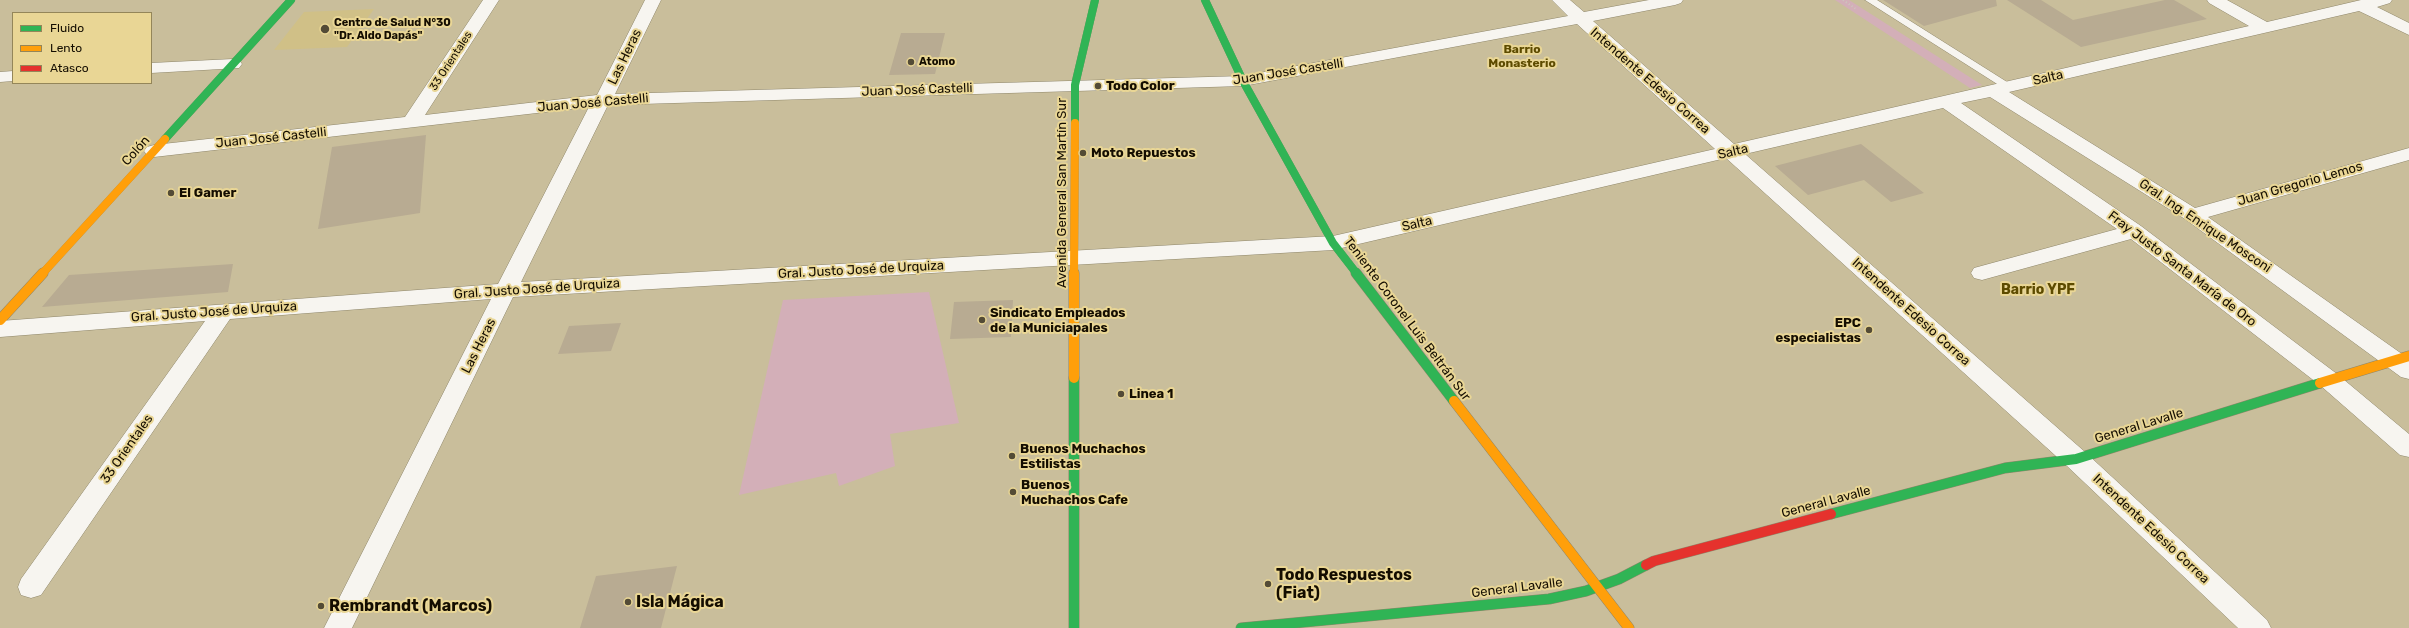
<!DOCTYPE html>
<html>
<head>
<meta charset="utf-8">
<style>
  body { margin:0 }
  #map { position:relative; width:2409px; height:628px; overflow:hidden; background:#c9be9b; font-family:Rubik,sans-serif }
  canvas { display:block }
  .legend { position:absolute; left:12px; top:12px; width:140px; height:72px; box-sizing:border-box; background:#e9d695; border:1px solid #948659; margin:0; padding:5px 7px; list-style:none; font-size:12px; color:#140d00 }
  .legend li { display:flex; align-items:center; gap:8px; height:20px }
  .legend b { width:20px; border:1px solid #948659 }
</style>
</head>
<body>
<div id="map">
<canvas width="2409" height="628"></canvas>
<ul class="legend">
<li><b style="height:5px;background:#30b455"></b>Fluido</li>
<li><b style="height:5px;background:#ff9f0a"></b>Lento</li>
<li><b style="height:5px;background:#e5322d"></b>Atasco</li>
</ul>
</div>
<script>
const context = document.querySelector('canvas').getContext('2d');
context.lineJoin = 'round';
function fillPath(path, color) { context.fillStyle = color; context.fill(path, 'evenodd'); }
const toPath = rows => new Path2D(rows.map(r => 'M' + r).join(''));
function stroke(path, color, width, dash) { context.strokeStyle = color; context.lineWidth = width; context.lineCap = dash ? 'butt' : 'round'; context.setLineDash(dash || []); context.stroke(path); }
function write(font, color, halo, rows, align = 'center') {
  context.font = font + ' Rubik,sans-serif'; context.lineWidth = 4; context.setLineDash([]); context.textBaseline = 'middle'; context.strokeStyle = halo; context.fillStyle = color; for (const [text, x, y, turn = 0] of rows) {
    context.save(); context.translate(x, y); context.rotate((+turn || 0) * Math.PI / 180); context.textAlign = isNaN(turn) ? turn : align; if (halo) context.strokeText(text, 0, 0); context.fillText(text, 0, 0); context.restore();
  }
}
fillPath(toPath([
  [374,9,347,47,274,50,304,12]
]), '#d0c087');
fillPath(toPath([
  [1835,0,1849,0,1982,85,1970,88],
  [929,292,959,423,890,434,895,466,839,486,836,473,739,495,783,300]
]), '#d3afb8');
fillPath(toPath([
  [1883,0,1996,0,1997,6,1924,26],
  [2007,0,2041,0,2073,20,2165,0,2174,0,2207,19,2081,47],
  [901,33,945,33,935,74,889,75],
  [426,135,420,213,318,229,332,147],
  [1861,144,1924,193,1891,202,1864,180,1808,195,1775,166],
  [233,264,228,292,42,307,69,275],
  [1013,300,1011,337,950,339,954,302],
  [621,323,611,351,558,354,569,326],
  [677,566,661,628,580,628,596,576]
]), '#b8ab92');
const lane = toPath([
  [1865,0,1877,0,2015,87,2013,89,2005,89,1865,0]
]);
const street = toPath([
  [483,0,499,0,425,115,597,95,645,0,661,0,615,94,1243,76,1568,16,1552,0,1570,0,1584,12,1649,0,1683,0,1681,3,1675,5,1593,21,1734,144,2249,26,2209,3,2207,0,2227,0,2267,22,2361,0,2392,0,2390,3,2377,7,2409,23,2409,35,2359,11,2009,92,2195,208,2409,148,2409,160,2208,217,2409,359,2409,379,2401,377,2185,219,1990,97,1961,103,2141,226,2337,374,2409,434,2409,457,2400,455,2321,386,2131,239,1982,280,1974,278,1971,273,1974,268,2117,229,1943,108,1745,154,2085,452,2267,620,2271,628,2238,628,2067,466,1726,158,1333,250,513,297,352,628,324,628,491,299,230,319,41,595,31,598,21,595,18,587,21,579,205,321,0,337,0,321,498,284,589,107,154,157,147,155,144,151,147,147,154,145,405,117,483,0],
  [1577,24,1715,149,1333,236,521,282,608,105,1243,86,1577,24],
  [233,59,239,60,242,64,239,68,151,73,151,63,233,59],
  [13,71,13,81,0,82,0,72,13,71]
]);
const fastFar1 = toPath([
  [1205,0,1243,81,1333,243,1357,274],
  [1075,123,1075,85,1095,0],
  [165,139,291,0]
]);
const fast = toPath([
  [1356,273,1454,401],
  [1074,378,1074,628],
  [1831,514,2005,468,2076,459,2320,383],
  [1241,628,1549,599,1586,591,1619,579,1646,565]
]);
const slowFar1 = toPath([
  [42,274,165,139],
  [1074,274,1075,123]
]);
const slow = toPath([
  [0,320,43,273],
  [1074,378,1074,273],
  [2320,383,2409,356],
  [1454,401,1629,628]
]);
const jam = toPath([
  [1646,565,1654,561,1831,514]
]);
stroke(lane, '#8e866a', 1);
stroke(street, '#8e866a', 1);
stroke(fastFar1, '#8e866a', 8);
stroke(fast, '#8e866a', 11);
stroke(slowFar1, '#8e866a', 8);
stroke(slow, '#8e866a', 11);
stroke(jam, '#8e866a', 11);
stroke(toPath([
  [1843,0,1856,9]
]), '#ccc9be', 2, [1, 2.5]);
fillPath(lane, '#f7f5f0');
fillPath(street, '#f7f5f0');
stroke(fastFar1, '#30b455', 8);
stroke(fast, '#30b455', 10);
stroke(slowFar1, '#ff9f0a', 8);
stroke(slow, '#ff9f0a', 10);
stroke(jam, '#e5322d', 10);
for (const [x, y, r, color] of [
  [325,29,5,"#534b36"],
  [911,62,4,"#534b36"],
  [1098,86,4,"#534b36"],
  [1083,153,4,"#534b36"],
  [171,193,4,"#534b36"],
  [982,320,4,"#534b36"],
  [1869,330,4,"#534b36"],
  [1121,394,4,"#534b36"],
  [1012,456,4,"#534b36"],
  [1013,492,4,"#534b36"],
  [1268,584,4,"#534b36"],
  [628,602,4,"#534b36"],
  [321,606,4,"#534b36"]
]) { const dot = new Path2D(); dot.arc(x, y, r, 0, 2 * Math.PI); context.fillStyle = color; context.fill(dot); stroke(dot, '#e9d695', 1.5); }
write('bold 11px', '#140d00', '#e9d695', [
  ["Centro de Salud N°30",334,23],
  ["\"Dr. Aldo Dapás\"",334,36],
  ["Atomo",919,62]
], 'left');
write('11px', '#140d00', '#e9d695', [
  ["33 Orientales",451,61,-57]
]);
write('bold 12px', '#5d4b00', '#e9d695', [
  ["Barrio",1522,50],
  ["Monasterio",1522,64]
]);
write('13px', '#140d00', '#e9d695', [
  ["Las Heras",625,57,-64],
  ["Juan José Castelli",1288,72,-9],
  ["Salta",2048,78,-13],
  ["Intendente Edesio Correa",1650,81,41],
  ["Juan José Castelli",917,90,-2],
  ["Juan José Castelli",593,103,-5],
  ["Juan José Castelli",271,138,-6],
  ["Colón",136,151,-48],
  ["Salta",1733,152,-13],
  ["Juan Gregorio Lemos",2300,184,-16],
  ["Avenida General San Martín Sur",1062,193,-90],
  ["Salta",1417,224,-13],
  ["Gral. Ing. Enrique Mosconi",2205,226,34],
  ["Fray Justo Santa María de Oro",2182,269,37],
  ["Gral. Justo José de Urquiza",861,270,-3],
  ["Gral. Justo José de Urquiza",537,289,-4],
  ["Gral. Justo José de Urquiza",214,312,-4],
  ["Intendente Edesio Correa",1911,312,42],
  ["Teniente Coronel Luis Beltrán Sur",1407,319,53],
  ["Las Heras",479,346,-63],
  ["General Lavalle",2139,426,-17],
  ["33 Orientales",127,449,-55],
  ["General Lavalle",1826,502,-15],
  ["Intendente Edesio Correa",2151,529,43],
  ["General Lavalle",1517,588,-7]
]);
write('bold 13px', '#140d00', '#e9d695', [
  ["Todo Color",1106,86],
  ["Moto Repuestos",1091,153],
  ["El Gamer",179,193],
  ["Sindicato Empleados",990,313],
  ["de la Municiapales",990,328],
  ["EPC",1861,323,"right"],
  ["especialistas",1861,338,"right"],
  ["Linea 1",1129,394],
  ["Buenos Muchachos",1020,449],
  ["Estilistas",1020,464],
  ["Buenos",1021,485],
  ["Muchachos Cafe",1021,500]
], 'left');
write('bold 14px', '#5d4b00', '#e9d695', [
  ["Barrio YPF",2038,290]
]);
write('bold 16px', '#140d00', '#e9d695', [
  ["Todo Respuestos",1276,575],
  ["(Fiat)",1276,593],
  ["Isla Mágica",636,602],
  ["Rembrandt (Marcos)",329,606]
], 'left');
</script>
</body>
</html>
